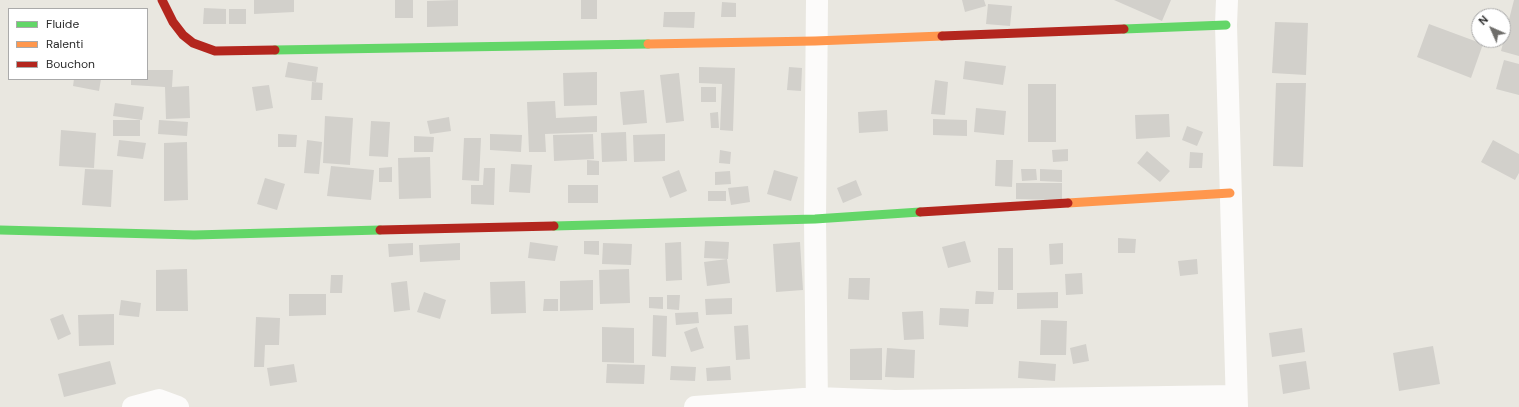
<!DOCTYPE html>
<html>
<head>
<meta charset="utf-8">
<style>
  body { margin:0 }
  #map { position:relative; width:1519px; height:407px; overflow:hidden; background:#e9e7e0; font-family:"DM Sans",sans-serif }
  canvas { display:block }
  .legend { position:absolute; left:8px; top:8px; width:140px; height:72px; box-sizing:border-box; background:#fff; border:1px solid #aaa; margin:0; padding:5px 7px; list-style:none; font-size:12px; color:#2b2b2b }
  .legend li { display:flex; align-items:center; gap:8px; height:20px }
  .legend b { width:20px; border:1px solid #aaa }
  .north { position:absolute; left:1471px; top:8px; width:40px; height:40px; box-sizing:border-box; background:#fff; border:1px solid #aaa; border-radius:50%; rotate:315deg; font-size:11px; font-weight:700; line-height:16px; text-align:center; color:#2b2b2b }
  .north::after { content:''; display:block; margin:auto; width:14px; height:18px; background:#6e6d6a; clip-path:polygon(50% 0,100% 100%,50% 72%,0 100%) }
</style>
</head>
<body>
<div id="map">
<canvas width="1519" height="407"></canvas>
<ul class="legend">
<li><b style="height:5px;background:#63d668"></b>Fluide</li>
<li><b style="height:5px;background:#ff974d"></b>Ralenti</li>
<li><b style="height:5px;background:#b3261e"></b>Bouchon</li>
</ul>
<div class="north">N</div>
</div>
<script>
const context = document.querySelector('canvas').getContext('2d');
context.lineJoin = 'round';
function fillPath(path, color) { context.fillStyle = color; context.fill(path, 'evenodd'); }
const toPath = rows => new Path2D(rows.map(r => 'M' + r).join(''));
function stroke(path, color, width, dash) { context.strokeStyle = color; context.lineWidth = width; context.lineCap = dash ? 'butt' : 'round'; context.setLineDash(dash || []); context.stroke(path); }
fillPath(toPath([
  [254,0,294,0,294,12,254,14],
  [395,0,413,0,413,18,395,18],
  [458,0,458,26,427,27,427,1],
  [581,0,597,0,597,19,581,19],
  [962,0,984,0,986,6,965,12],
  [1114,0,1171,0,1162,21],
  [1514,0,1519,0,1519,56,1501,51],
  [722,2,736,3,736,17,721,17],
  [988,4,1012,6,1010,26,986,24],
  [204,8,226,9,226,24,203,24],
  [229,9,246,9,246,24,229,24],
  [664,12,695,12,694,28,663,27],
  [1275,22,1308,23,1306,75,1272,73],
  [1429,24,1483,44,1471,78,1417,57],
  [1504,60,1519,64,1519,95,1496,89],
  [965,61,1006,66,1003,85,963,79],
  [288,62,318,67,316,82,285,77],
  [699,67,735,68,733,131,720,130,722,84,699,83],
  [789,67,802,68,801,91,787,90],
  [147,70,173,70,172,87,189,86,190,118,166,119,165,87,131,85,131,79,147,79],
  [597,72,597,105,564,106,563,73],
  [679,73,684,121,666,123,660,75],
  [74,79,101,79,99,91,73,86],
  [935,80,948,82,945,115,931,114],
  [312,82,323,83,322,100,311,100],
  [1276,83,1306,83,1303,167,1273,166],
  [1028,84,1056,84,1056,142,1028,142],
  [269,85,273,108,256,111,252,87],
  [701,87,716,87,716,102,701,102],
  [644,90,647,123,623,125,620,92],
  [555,101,556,118,597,116,597,132,545,134,546,152,529,152,527,102],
  [115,103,144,107,142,120,113,116],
  [976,108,1006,111,1004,135,974,132],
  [887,110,888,131,859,133,858,112],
  [718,112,719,128,711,128,710,113],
  [1169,114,1170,137,1136,139,1135,115],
  [325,116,353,118,350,165,323,163],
  [449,117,451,131,430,134,427,121],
  [933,119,967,120,967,136,933,135],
  [113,120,140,120,140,136,113,136],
  [159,120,188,122,187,136,158,134],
  [371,121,390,122,388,157,369,156],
  [1187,126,1203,132,1197,146,1182,140],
  [61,130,96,133,94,168,59,166],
  [626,132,627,161,602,162,601,133],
  [278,134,297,135,296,147,278,147],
  [490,134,522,135,521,152,490,150],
  [593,134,594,159,554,161,553,135],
  [665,134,665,161,634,162,633,135],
  [414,136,434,137,433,152,414,152],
  [464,138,481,138,479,181,462,180],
  [119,140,146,143,143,159,117,156],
  [307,140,322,142,319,174,304,173],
  [1493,140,1519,154,1519,173,1515,180,1481,162],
  [187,142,188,200,164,201,164,143],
  [1068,149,1068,161,1053,162,1052,150],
  [720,150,731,152,730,164,719,163],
  [1147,151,1170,171,1160,182,1137,163],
  [1190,152,1203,153,1202,168,1189,168],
  [430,157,431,198,399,199,398,158],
  [587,160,599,161,599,175,587,175],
  [996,160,1013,160,1012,187,995,186],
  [511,164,532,165,530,193,509,192],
  [331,166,374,170,371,200,327,196],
  [392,167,392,182,379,182,379,168],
  [484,168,495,168,494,205,471,204,471,185,483,185],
  [85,169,113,170,111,207,82,205],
  [1021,169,1036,169,1037,180,1022,181],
  [1040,169,1062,170,1062,182,1040,181],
  [679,170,687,191,670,198,662,177],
  [774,170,798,177,791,201,767,194],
  [730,171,731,184,715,185,715,172],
  [265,178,285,184,277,210,257,204],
  [856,180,862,195,843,203,837,188],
  [1016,183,1062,183,1062,200,1016,199],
  [568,185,598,185,598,203,568,203],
  [748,186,750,202,731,205,728,188],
  [708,191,726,191,726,201,708,201],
  [1118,238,1136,239,1135,253,1118,253],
  [584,241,599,241,599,255,584,254],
  [705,241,729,242,728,259,704,258],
  [965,241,971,262,948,268,942,247],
  [530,242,558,246,555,261,528,258],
  [681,242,682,280,666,281,665,243],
  [800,242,803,290,776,292,773,244],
  [413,243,413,255,389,257,388,244],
  [460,243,460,260,420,262,419,245],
  [603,243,632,244,631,265,602,264],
  [1063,243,1063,264,1050,265,1049,244],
  [998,248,1013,248,1013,290,998,290],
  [727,259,730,283,707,286,704,262],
  [1197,259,1198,274,1180,276,1178,261],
  [187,269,188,311,156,311,156,270],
  [629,269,630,303,600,304,599,270],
  [1082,273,1083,294,1066,295,1065,274],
  [331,275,343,275,342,293,330,293],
  [849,278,870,278,869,300,848,299],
  [593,280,593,310,560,311,560,281],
  [407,281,410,310,394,312,391,283],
  [525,281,526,313,491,314,490,282],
  [976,291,994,292,993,304,975,304],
  [424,292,446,300,440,319,417,312],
  [1058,292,1058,308,1017,309,1017,293],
  [289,294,326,294,326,315,289,316],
  [667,295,680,295,679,310,667,309],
  [649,297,663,297,663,309,649,308],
  [732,298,732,314,706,315,705,299],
  [544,299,558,299,558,311,543,311],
  [121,300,141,303,139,317,119,315],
  [940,308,969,309,968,327,939,325],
  [923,311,924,339,904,340,902,312],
  [698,312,699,323,676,325,675,313],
  [63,314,71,334,58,340,50,319],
  [114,314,114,345,79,346,78,315],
  [653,315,667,316,666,357,652,356],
  [256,317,280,318,279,345,265,345,264,367,254,367],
  [1041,320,1067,321,1066,355,1040,355],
  [748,325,750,359,736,360,734,326],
  [602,327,634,328,634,363,602,362],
  [697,327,704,348,691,352,684,332],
  [1302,328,1305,352,1272,357,1269,333],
  [1086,344,1089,361,1073,364,1070,348],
  [1433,346,1440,384,1399,391,1393,353],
  [882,348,882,380,850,380,850,349],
  [887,348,915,350,914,378,885,377],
  [110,361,116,384,64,397,58,374],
  [1019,361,1056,364,1055,381,1018,378],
  [1306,361,1310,389,1283,394,1279,365],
  [294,364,297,382,270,386,267,368],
  [607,364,645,365,644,384,606,383],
  [671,366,696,367,695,381,670,380],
  [730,366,731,380,707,381,706,368]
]), '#d2d0cb');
stroke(toPath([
  [817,0,815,219,817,407],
  [1227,0,1226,25,1237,407],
  [133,407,159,400,178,407],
  [695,407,817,398,895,401,1236,396]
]), '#fcfbfa', 22);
stroke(toPath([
  [1124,29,1226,25],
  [275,50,648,44],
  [554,226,815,219,920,212],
  [0,230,194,235,380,230]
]), '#63d668', 9);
stroke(toPath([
  [648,44,815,41,942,36],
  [1068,203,1230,193]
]), '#ff974d', 9);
stroke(toPath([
  [162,0,173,22,183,35,193,43,215,51,275,50],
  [942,36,1124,29],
  [920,212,1068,203],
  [380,230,554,226]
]), '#b3261e', 9);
</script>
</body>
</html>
